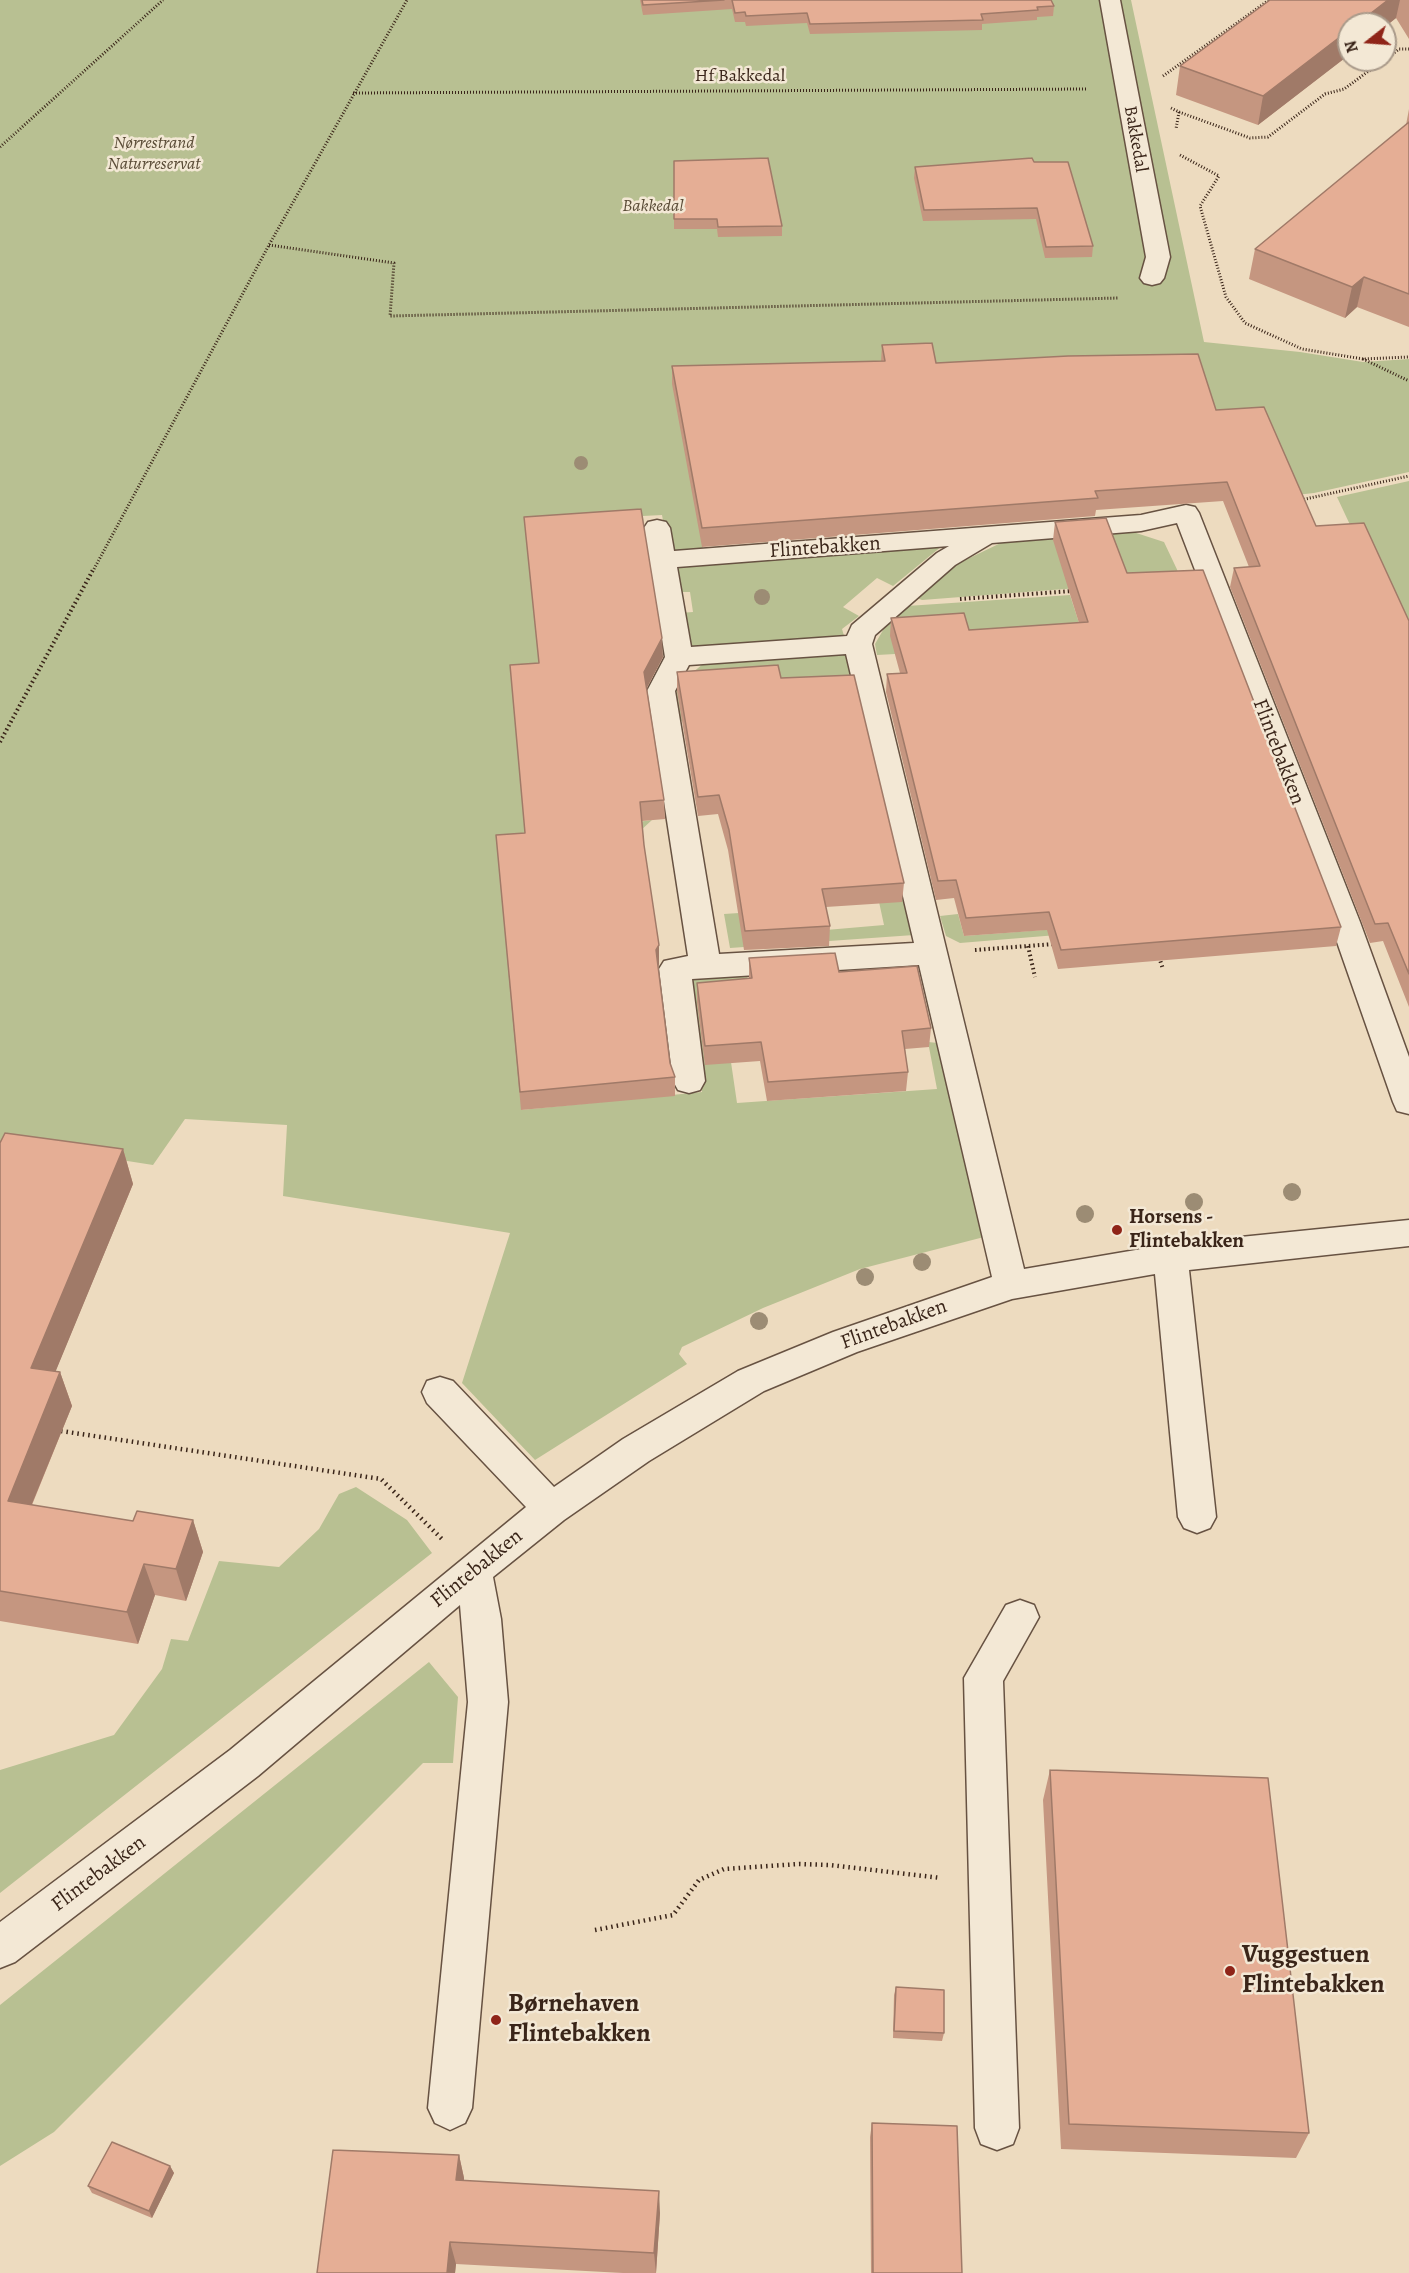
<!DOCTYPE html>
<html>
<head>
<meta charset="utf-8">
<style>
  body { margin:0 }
  #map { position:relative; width:1409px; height:2273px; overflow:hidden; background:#eddbbf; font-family:Alegreya,serif }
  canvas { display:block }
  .north { position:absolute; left:1337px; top:12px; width:60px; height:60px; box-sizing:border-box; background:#f3e8d5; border:2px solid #a99a8a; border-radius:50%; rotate:253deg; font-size:16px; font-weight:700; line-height:24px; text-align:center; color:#3a2519 }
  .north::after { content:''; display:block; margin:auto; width:21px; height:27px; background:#8f2418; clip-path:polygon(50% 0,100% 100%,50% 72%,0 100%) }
</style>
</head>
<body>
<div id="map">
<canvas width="1409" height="2273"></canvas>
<div class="north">N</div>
</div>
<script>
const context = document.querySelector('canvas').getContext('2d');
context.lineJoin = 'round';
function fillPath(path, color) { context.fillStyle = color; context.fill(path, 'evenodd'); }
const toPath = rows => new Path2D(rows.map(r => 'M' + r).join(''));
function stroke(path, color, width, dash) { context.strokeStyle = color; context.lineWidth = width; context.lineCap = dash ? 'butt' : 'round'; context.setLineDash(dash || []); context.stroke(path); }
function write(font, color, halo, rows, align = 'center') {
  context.font = font + ' Alegreya,serif'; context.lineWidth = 5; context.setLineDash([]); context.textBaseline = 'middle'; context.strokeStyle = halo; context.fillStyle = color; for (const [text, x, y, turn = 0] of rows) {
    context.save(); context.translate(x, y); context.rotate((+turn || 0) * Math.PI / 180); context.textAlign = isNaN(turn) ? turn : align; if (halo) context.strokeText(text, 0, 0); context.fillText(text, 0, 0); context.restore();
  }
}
fillPath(toPath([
  [0,0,1131,0,1204,342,1300,352,1363,362,1409,359,1409,472,1314,493,1287,496,1284,489,702,543,703,551,669,553,662,515,643,516,644,528,609,826,652,820,627,843,521,1110,702,1092,687,980,747,975,750,998,722,1001,737,1103,937,1089,928,1042,938,1043,984,1237,860,1269,763,1308,682,1347,679,1354,687,1364,535,1460,462,1383,510,1233,283,1196,287,1125,185,1119,153,1165,0,1141],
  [1409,481,1409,651,1337,497],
  [1130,531,1164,542,1182,580,922,600,917,598,955,565,1009,539],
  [942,546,893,586,877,578,843,607,859,616,842,629,845,639,686,650,680,613,693,612,690,592,675,592,671,565],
  [1070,595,1162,881,1130,929,960,943,946,936,940,916,958,914,964,936,1096,926,895,654,877,655,875,644,886,625,907,606],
  [848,652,914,935,730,948,724,914,739,913,826,930,884,925,873,874,707,720,676,721,671,691,704,663],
  [356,1487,407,1520,432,1553,0,1893,0,1770,114,1735,162,1669,171,1639,188,1641,219,1561,279,1567,319,1529,339,1494],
  [429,1662,458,1697,453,1763,423,1763,54,2132,0,2166,0,2005]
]), '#b8c092');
const minor = toPath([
  [1100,0,1120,0,1170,257,1164,278,1160,283,1152,285,1144,283,1140,278,1146,257,1100,0],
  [1186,505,1195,507,1199,513,1360,922,1409,1057,1409,1114,1397,1111,1393,1102,1330,922,1177,523,1141,531,992,543,955,565,875,635,872,644,1024,1269,1171,1244,1409,1220,1409,1246,1189,1270,1216,1517,1210,1528,1197,1533,1184,1528,1178,1517,1155,1274,1012,1299,857,1352,764,1391,649,1461,564,1520,493,1577,501,1619,508,1702,472,2108,465,2123,450,2130,435,2123,428,2108,468,1702,460,1605,258,1776,15,1962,0,1968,0,1922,230,1750,526,1507,427,1403,422,1392,427,1381,440,1377,453,1381,554,1487,623,1439,738,1371,833,1332,992,1277,919,965,692,979,705,1081,700,1090,689,1093,678,1090,673,1081,659,969,664,961,688,956,647,691,665,657,644,528,648,522,657,520,666,522,670,528,674,551,1141,515,1186,505],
  [949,546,937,553,852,625,847,636,691,647,677,567,949,546],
  [846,654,914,943,719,954,675,691,689,665,846,654],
  [1020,1600,1034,1605,1039,1617,1003,1681,1019,2128,1013,2144,997,2150,981,2144,975,2128,964,1678,1006,1605,1020,1600]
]);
stroke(minor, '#675242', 3);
stroke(toPath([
  [1385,60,1399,49,1409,49],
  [1163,76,1269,0],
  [353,93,1087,89],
  [1171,108,1179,112,1176,129],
  [1179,112,1250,138,1268,137,1325,94,1344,89,1384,60],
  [0,147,163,0],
  [1180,155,1219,176,1200,206,1226,297,1245,323,1302,349,1363,359,1409,357],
  [269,245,394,263,390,316,1119,298],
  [1363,359,1409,381],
  [1301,500,1409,476],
  [94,569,269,245,407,0]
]), '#3a2519', 3, [1, 2]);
stroke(toPath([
  [960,599,1072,591],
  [0,742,94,568],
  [1028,946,1035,977],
  [975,950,1054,944],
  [1159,957,1163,969]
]), '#3a2519', 4, [1.5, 3]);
stroke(toPath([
  [61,1431,381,1479,443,1540],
  [595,1930,673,1915,699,1880,724,1869,799,1864,830,1865,941,1878]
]), '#3a2519', 4.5, [1.5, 4]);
fillPath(minor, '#f3e8d5');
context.fillStyle = '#9c8c74';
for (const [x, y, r] of [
  [581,463,7],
  [762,597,8],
  [1292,1192,9],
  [1194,1202,9],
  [1085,1214,9],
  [922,1262,9],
  [865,1277,9],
  [759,1321,9]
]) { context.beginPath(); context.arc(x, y, r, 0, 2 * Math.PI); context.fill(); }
fillPath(toPath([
  [640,0,1051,0,1054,6,1053,16,1037,17,1037,20,982,24,982,30,810,34,807,23,746,26,745,22,735,22,732,9,643,15],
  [1270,0,1409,0,1409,39,1396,18,1258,125,1176,95,1180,66],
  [1409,109,1409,327,1357,307,1345,318,1249,279,1255,249,1406,125],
  [674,161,782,226,782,236,718,237,717,229,674,229],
  [1034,162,1093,246,1092,257,1045,258,1036,219,923,221,914,178,915,167],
  [882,345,936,363,1216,410,1316,526,1409,621,1409,1007,1383,941,1370,943,1230,587,1234,568,1249,567,1223,501,1096,510,1095,516,702,547,672,384,672,366,881,361],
  [524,517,663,657,647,688,664,800,665,819,642,821,644,845,659,964,658,966,670,1063,675,1077,675,1096,521,1110,496,835,525,833,539,663],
  [1055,522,1127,573,1341,927,1336,946,1058,969,1047,930,964,936,954,898,936,900,886,692,887,674,900,673,890,636,891,618,969,630,1079,623,1053,540],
  [677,672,781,678,904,883,902,902,826,907,830,926,829,946,744,950,728,850,718,814,698,816,677,691],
  [749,958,839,972,931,1028,929,1047,905,1049,908,1072,906,1091,767,1101,760,1061,705,1065,697,1002,697,983,749,979],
  [0,1143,123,1149,133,1184,55,1372,60,1372,72,1406,32,1505,133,1521,193,1520,203,1552,186,1601,155,1595,138,1644,0,1621],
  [1050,1770,1309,2133,1296,2158,1061,2149,1043,1800],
  [896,1987,944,2033,942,2041,893,2038,894,1995],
  [872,2123,962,2273,871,2273,870,2137],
  [459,2155,464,2178,464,2181,660,2213,656,2273,623,2273,456,2264,455,2273,317,2273],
  [170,2166,174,2173,152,2218,92,2193,88,2186]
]), '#c59680');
fillPath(toPath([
  [1388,0,1400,0,1396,18,1385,27,1385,24,1357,24],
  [1349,30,1349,55,1258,125,1263,96],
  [1364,277,1357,307,1345,318,1352,287],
  [662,638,663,657,645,691,644,672],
  [659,945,659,964,657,969,656,950],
  [123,1149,133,1184,43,1402,31,1368],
  [60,1372,72,1406,20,1533,8,1501],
  [193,1520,203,1552,186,1601,176,1569],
  [144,1564,155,1595,138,1644,127,1612],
  [459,2155,464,2178,462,2203,456,2180],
  [170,2166,174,2173,152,2218,149,2211],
  [659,2191,660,2213,656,2273,654,2253],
  [450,2242,456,2264,455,2273,447,2273]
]), '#a07a68');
const building = toPath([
  [642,0,724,0,643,5,642,0],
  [732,0,1051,0,1054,6,1037,7,1038,10,981,14,983,20,810,24,807,13,746,16,745,12,735,13,732,0],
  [1270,0,1388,0,1357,24,1349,24,1349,30,1263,96,1180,66,1270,0],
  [1409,122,1409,294,1364,277,1352,287,1255,249,1409,122],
  [768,158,782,226,718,227,717,219,674,219,674,161,768,158],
  [1032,158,1034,162,1068,162,1093,246,1046,247,1037,208,924,210,915,167,1032,158],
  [932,343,936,363,1068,356,1198,354,1216,410,1264,407,1316,526,1364,523,1409,621,1409,974,1388,923,1375,924,1234,568,1260,566,1227,482,1095,491,1098,498,702,528,672,366,885,361,882,345,932,343],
  [641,509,662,638,644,672,664,800,640,802,644,845,659,945,656,950,670,1063,675,1077,520,1092,496,835,525,833,510,665,539,663,524,517,641,509],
  [1106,518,1127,573,1203,570,1341,927,1061,950,1049,912,966,918,956,880,938,881,887,674,907,673,891,618,964,613,969,630,1088,622,1055,522,1106,518],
  [778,665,781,678,854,675,904,883,822,889,830,926,745,931,729,830,719,795,698,797,677,672,778,665],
  [835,953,839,972,917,966,931,1028,902,1031,908,1072,768,1082,761,1042,705,1046,697,983,752,978,749,958,835,953],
  [5,1133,123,1149,31,1368,60,1372,8,1501,133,1521,137,1511,193,1520,176,1569,144,1564,127,1612,0,1591,0,1143,5,1133],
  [1050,1770,1268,1778,1309,2133,1069,2124,1050,1770],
  [896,1987,944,1990,944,2033,894,2031,896,1987],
  [872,2123,957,2126,962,2273,873,2273,872,2123],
  [112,2142,170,2166,149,2211,88,2186,112,2142],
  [333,2150,459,2155,456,2180,659,2191,654,2253,450,2242,447,2273,317,2273,333,2150]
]);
fillPath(building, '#e5ae95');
stroke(building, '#a07a68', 1.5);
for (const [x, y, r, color] of [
  [1117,1230,6,"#8f2418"],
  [1230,1971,6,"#8f2418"],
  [496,2020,6,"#8f2418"]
]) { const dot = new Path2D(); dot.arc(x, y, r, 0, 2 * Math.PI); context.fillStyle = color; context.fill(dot); stroke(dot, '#f3e8d5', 2); }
write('18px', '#3a2519', '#f3e8d5', [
  ["Hf Bakkedal",740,77],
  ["Bakkedal",1135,139,80]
]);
write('italic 18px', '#5a4c37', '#f3e8d5', [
  ["Nørrestrand",154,144],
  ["Naturreservat",154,165],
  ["Bakkedal",653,207]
]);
write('21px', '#3a2519', '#f3e8d5', [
  ["Flintebakken",825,548,-4],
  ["Flintebakken",1278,752,69],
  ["Flintebakken",894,1325,-20],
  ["Flintebakken",477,1569,-39],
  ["Flintebakken",99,1874,-37]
]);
write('bold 21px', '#3a2519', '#f3e8d5', [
  ["Horsens -",1129,1218],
  ["Flintebakken",1129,1242]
], 'left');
write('bold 26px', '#3a2519', '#f3e8d5', [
  ["Vuggestuen",1242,1956],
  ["Flintebakken",1242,1986],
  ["Børnehaven",508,2005],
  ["Flintebakken",508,2035]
], 'left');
</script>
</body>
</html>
